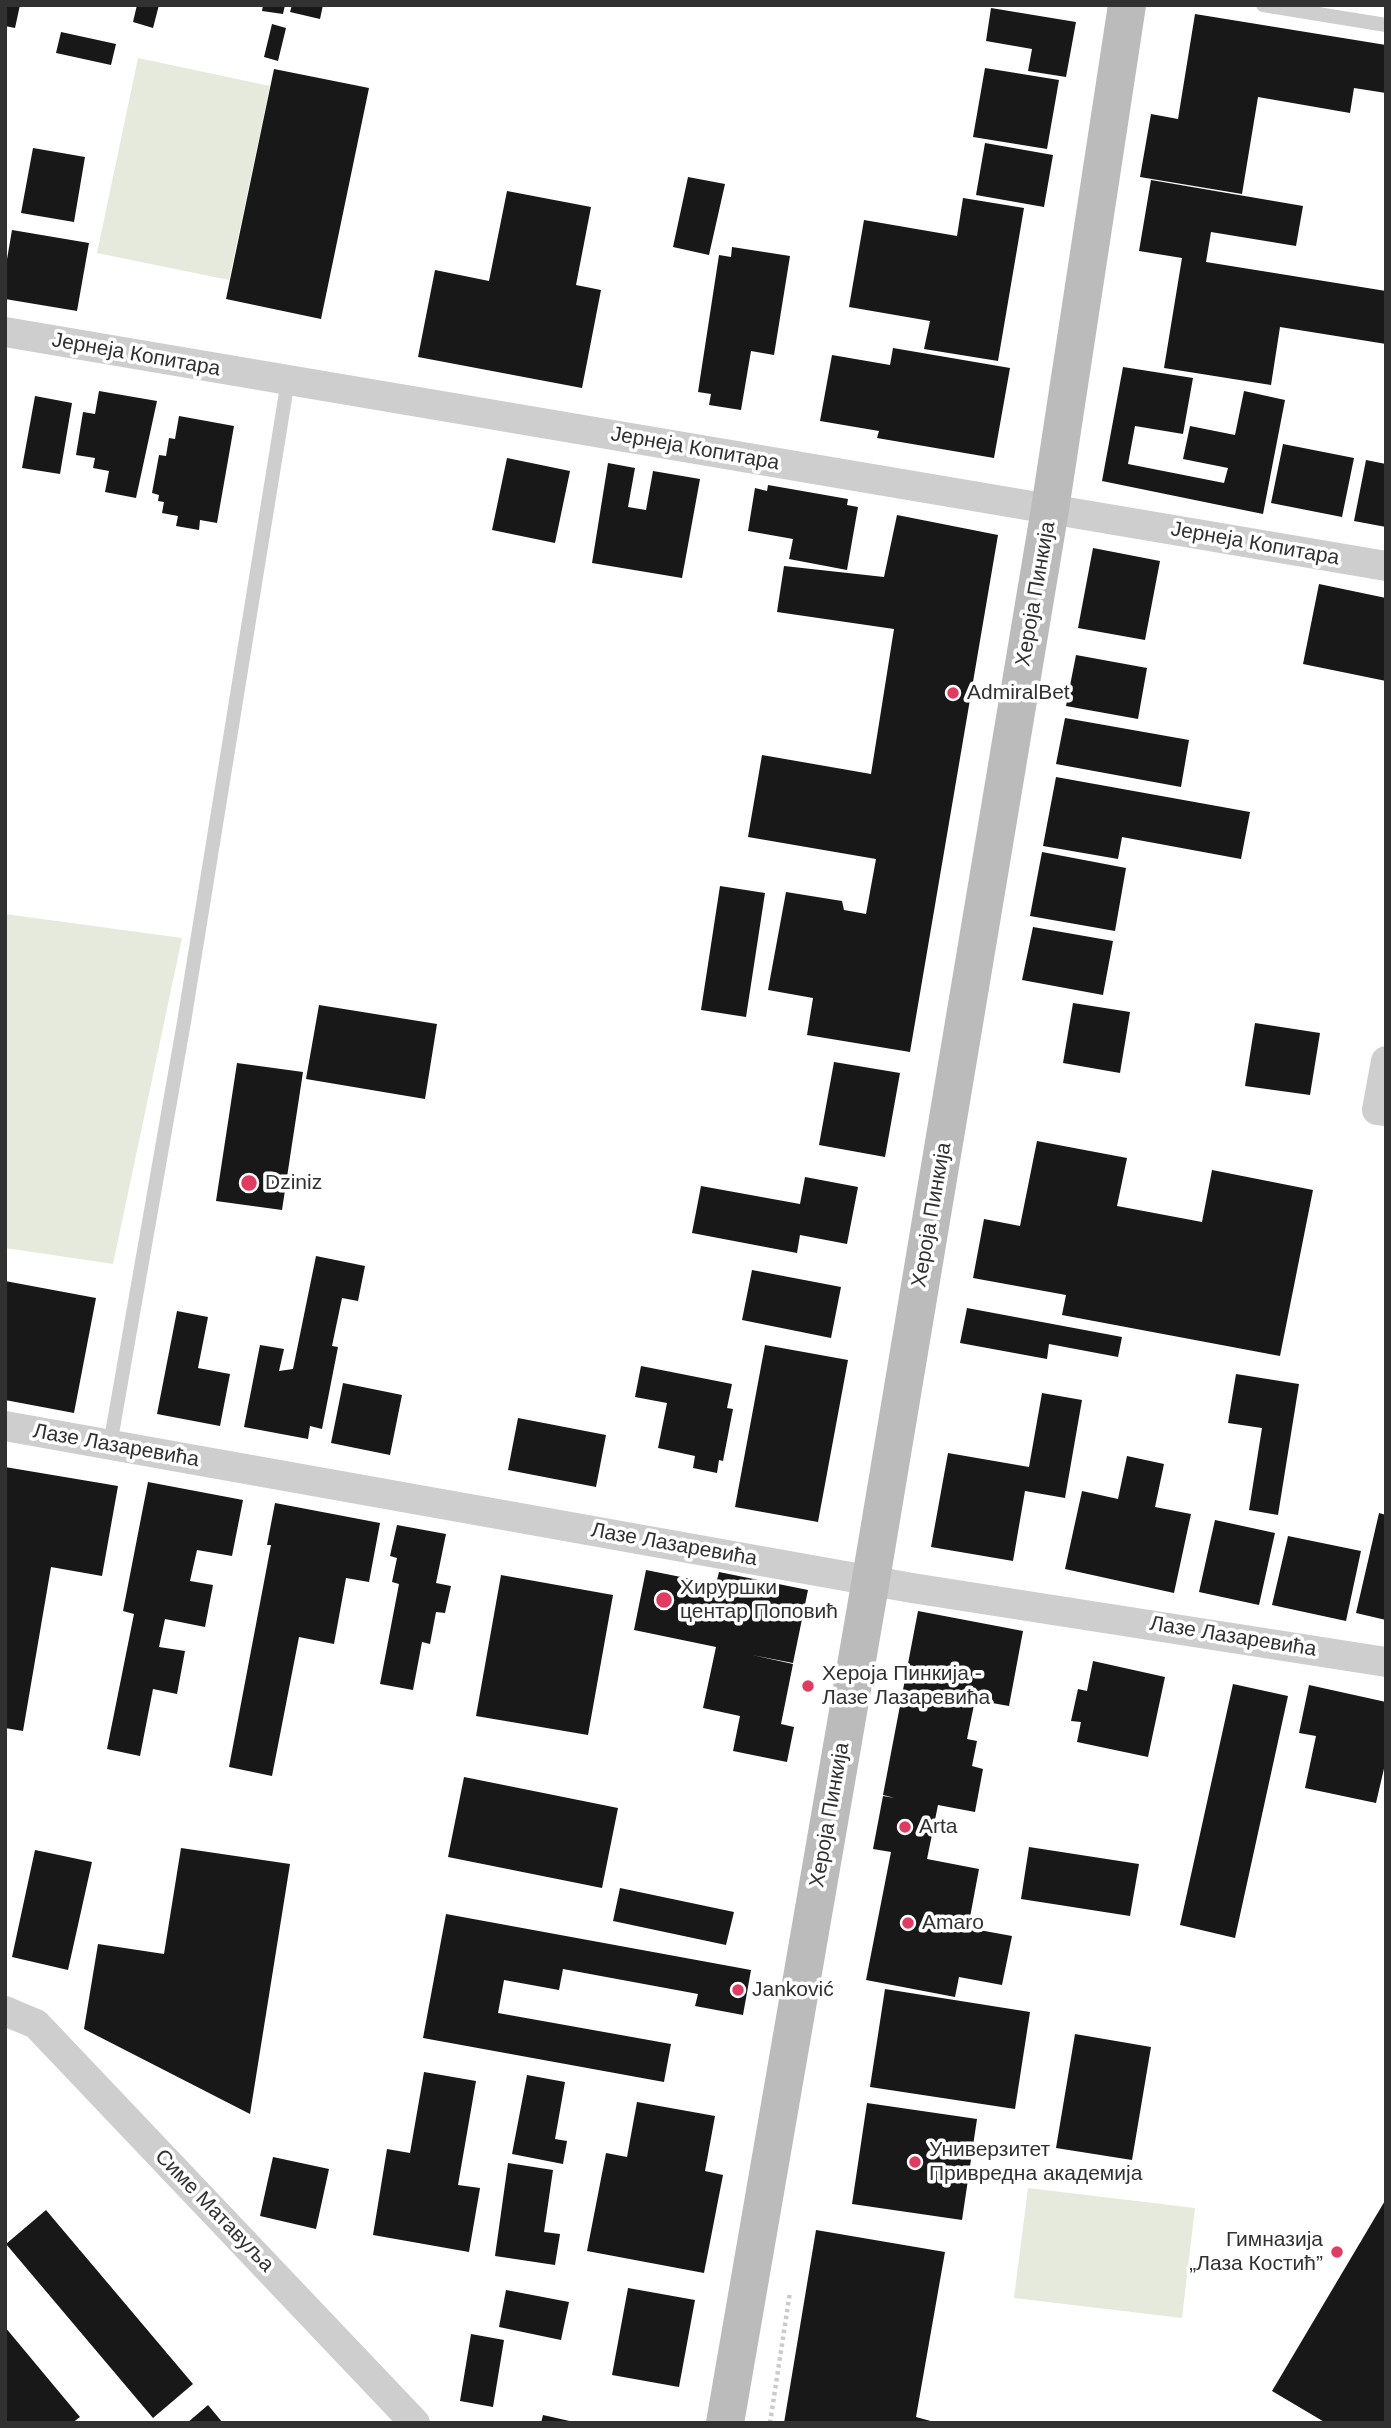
<!DOCTYPE html>
<html>
<head>
<meta charset="utf-8">
<style>
  body { margin:0 }
  #map { position:relative; width:1391px; height:2428px; overflow:hidden; background:#fff; font-family:Arial,sans-serif }
  canvas { display:block }
  .frame { position:absolute; inset:0; border:7px solid #313131; pointer-events:none }
</style>
</head>
<body>
<div id="map">
<canvas width="1391" height="2428"></canvas>
<div class="frame"></div>
</div>
<script>
const context = document.querySelector('canvas').getContext('2d');
context.lineJoin = 'round';
function fillPath(path, color) { context.fillStyle = color; context.fill(path, 'evenodd'); }
const toPath = rows => new Path2D(rows.map(r => 'M' + r).join(''));
function stroke(path, color, width, dash) { context.strokeStyle = color; context.lineWidth = width; context.lineCap = dash ? 'butt' : 'round'; context.setLineDash(dash || []); context.stroke(path); }
function write(font, color, halo, rows, align = 'center') {
  context.font = font + ' Arial,sans-serif'; context.lineWidth = 7; context.setLineDash([]); context.textBaseline = 'middle'; context.strokeStyle = halo; context.fillStyle = color; for (const [text, x, y, turn = 0] of rows) {
    context.save(); context.translate(x, y); context.rotate((+turn || 0) * Math.PI / 180); context.textAlign = isNaN(turn) ? turn : align; if (halo) context.strokeText(text, 0, 0); context.fillText(text, 0, 0); context.restore();
  }
}
fillPath(toPath([
  [138,58,270,86,229,280,97,253],
  [5,914,182,938,113,1264,5,1248],
  [1028,2188,1195,2208,1182,2318,1014,2298]
]), '#e6eadd');
fillPath(toPath([
  [5,5,20,5,15,28,5,26],
  [137,5,159,5,153,28,133,22],
  [263,5,285,5,283,14,262,11],
  [292,5,323,5,320,19,290,12],
  [991,8,1076,22,1066,77,1028,71,1032,49,986,41],
  [1195,14,1386,45,1386,93,1354,88,1350,113,1258,97,1242,194,1140,177,1151,114,1178,119],
  [272,24,286,28,278,61,264,57],
  [61,32,116,44,111,65,56,53],
  [985,68,1059,80,1047,149,973,137],
  [274,69,369,88,321,319,226,299],
  [985,143,1053,155,1044,207,976,195],
  [33,148,85,157,74,222,21,213],
  [688,177,725,184,709,255,673,247],
  [1151,180,1303,206,1296,246,1211,232,1206,262,1386,291,1386,344,1280,327,1271,385,1164,368,1182,258,1139,251],
  [507,191,591,207,576,285,601,290,582,388,418,357,435,270,489,281],
  [963,198,1024,208,998,361,924,349,930,321,849,307,864,220,957,236],
  [12,230,89,243,77,311,5,299,5,271],
  [732,247,790,256,774,355,751,351,741,410,709,405,711,394,698,392,719,255,731,257],
  [893,348,1010,368,994,458,877,438,879,431,820,421,832,355,890,365],
  [1123,367,1193,378,1183,434,1135,426,1128,464,1224,483,1228,468,1183,459,1190,426,1235,435,1244,391,1285,400,1263,514,1102,481],
  [99,391,157,401,136,498,105,492,109,471,93,468,95,458,76,455,83,412,95,414],
  [35,396,72,403,60,474,22,468],
  [179,416,234,426,217,523,200,520,199,530,176,526,178,516,162,513,164,502,158,501,159,495,152,493,159,455,166,456,169,438,175,439],
  [1283,444,1354,458,1342,517,1271,503],
  [507,458,570,471,555,543,492,530],
  [1366,460,1386,464,1386,527,1354,521],
  [608,463,635,468,628,507,646,510,653,471,700,479,682,578,592,563],
  [768,485,848,499,847,505,858,507,847,570,789,559,793,539,748,531,755,488,767,491],
  [897,515,998,535,910,1052,807,1035,813,998,768,990,786,892,842,901,844,910,866,914,876,859,748,837,762,755,871,774,894,629,777,612,784,566,884,577],
  [1093,548,1160,561,1145,640,1078,628],
  [1319,584,1386,598,1386,681,1303,664],
  [1076,655,1147,668,1138,719,1066,706],
  [1065,718,1189,740,1181,787,1056,764],
  [1056,777,1250,812,1241,859,1122,837,1118,859,1043,846],
  [1042,852,1126,868,1115,931,1030,916],
  [720,886,765,893,746,1017,701,1010],
  [1033,927,1113,941,1103,995,1022,980],
  [1073,1003,1130,1012,1120,1073,1063,1063],
  [319,1005,437,1024,425,1099,306,1079],
  [1255,1023,1320,1033,1310,1095,1245,1086],
  [834,1062,900,1073,885,1157,819,1145],
  [237,1063,303,1072,282,1210,216,1201],
  [1037,1141,1127,1158,1117,1206,1202,1222,1212,1170,1313,1190,1280,1356,1062,1315,1066,1295,973,1278,984,1219,1020,1226],
  [805,1177,858,1187,847,1244,800,1235,797,1253,692,1233,701,1186,800,1204],
  [316,1256,365,1266,358,1301,342,1298,332,1346,338,1347,322,1429,310,1426,308,1439,244,1427,260,1345,284,1349,279,1371,293,1369],
  [752,1270,841,1287,831,1338,742,1320],
  [5,1281,96,1298,74,1413,5,1400],
  [967,1308,1122,1337,1118,1357,1049,1344,1047,1359,960,1343],
  [177,1311,208,1317,198,1368,230,1374,220,1426,157,1414],
  [765,1345,848,1360,818,1522,735,1507],
  [641,1366,732,1384,727,1408,733,1409,723,1461,719,1460,717,1473,693,1468,695,1456,658,1448,667,1403,635,1397],
  [1236,1374,1299,1384,1278,1515,1249,1510,1262,1428,1228,1423],
  [343,1383,402,1395,390,1455,331,1443],
  [1042,1393,1082,1400,1065,1498,1025,1491,1013,1561,931,1547,948,1453,1029,1467],
  [518,1418,606,1435,596,1487,508,1470],
  [1127,1456,1164,1464,1155,1507,1191,1514,1174,1593,1065,1569,1082,1491,1118,1499],
  [5,1467,118,1486,102,1576,51,1567,23,1731,5,1728],
  [148,1482,243,1500,232,1556,197,1550,190,1581,213,1585,205,1627,165,1619,159,1647,185,1651,177,1694,153,1689,140,1756,107,1749,134,1614,123,1611],
  [275,1503,380,1523,369,1582,346,1578,334,1644,299,1637,272,1776,229,1767,271,1545,267,1545],
  [1379,1513,1386,1515,1386,1620,1356,1613],
  [1215,1520,1275,1533,1259,1605,1199,1592],
  [397,1525,446,1534,436,1583,451,1586,445,1613,436,1612,430,1644,422,1642,413,1690,380,1684,399,1584,392,1582,397,1558,390,1556],
  [1288,1536,1361,1551,1346,1621,1272,1605],
  [646,1570,716,1584,719,1572,808,1590,793,1663,752,1655,793,1664,781,1724,794,1727,787,1762,733,1751,740,1716,703,1708,716,1647,634,1630],
  [501,1575,613,1595,588,1735,476,1716],
  [918,1611,1023,1631,1009,1706,975,1700,967,1739,977,1741,972,1766,983,1769,975,1812,938,1805,927,1859,979,1869,968,1928,1012,1936,1002,1985,959,1977,955,1997,866,1980,891,1852,873,1849,883,1796,895,1798,883,1795],
  [1093,1661,1165,1677,1148,1757,1077,1742,1081,1722,1071,1721,1078,1689,1087,1691],
  [1233,1684,1288,1696,1235,1938,1180,1925],
  [1309,1685,1386,1702,1386,1760,1376,1803,1305,1788,1316,1736,1299,1733],
  [464,1777,618,1808,602,1888,448,1857],
  [1029,1847,1139,1864,1130,1916,1021,1899],
  [181,1848,290,1864,250,2114,84,2029,98,1944,164,1954],
  [35,1850,92,1862,68,1970,12,1957],
  [620,1888,734,1912,726,1945,613,1921],
  [446,1914,751,1970,743,2015,695,2006,698,1994,563,1969,559,1990,504,1980,498,2013,671,2044,664,2082,423,2038],
  [885,1989,1030,2012,1015,2109,870,2087],
  [1075,2034,1151,2047,1132,2160,1056,2148],
  [424,2072,476,2081,458,2185,480,2188,469,2252,373,2235,387,2149,410,2153],
  [527,2075,565,2082,555,2139,567,2141,563,2164,512,2154],
  [637,2102,715,2116,705,2171,723,2175,704,2273,587,2251,606,2153,627,2157],
  [867,2103,977,2119,962,2220,852,2204],
  [273,2157,329,2169,316,2229,260,2216],
  [508,2163,553,2170,544,2232,560,2234,555,2265,495,2256],
  [1386,2199,1386,2423,1326,2423,1272,2391],
  [46,2210,193,2384,153,2418,6,2244],
  [816,2230,945,2252,916,2417,938,2423,784,2423],
  [628,2288,695,2300,679,2387,612,2375],
  [506,2290,569,2302,561,2340,499,2327],
  [5,2327,80,2417,72,2423,5,2423],
  [471,2334,504,2340,493,2407,460,2401],
  [208,2405,223,2423,187,2423],
  [543,2415,574,2422,574,2423,541,2423]
]), '#181818');
stroke(toPath([
  [770,2423,790,2292]
]), '#cbcbcb', 4.5, [3.5, 3.5]);
stroke(toPath([
  [1263,5,1386,25],
  [110,1445,184,1022,288,380]
]), '#cecece', 14);
stroke(toPath([
  [5,332,1386,566],
  [1386,1061,1377,1110,1386,1111],
  [5,1426,912,1588,1386,1662],
  [5,2011,36,2024,415,2423]
]), '#cecece', 30);
stroke(toPath([
  [725,2423,871,1579,1050,509,1127,5]
]), '#bbb', 38);
for (const [x, y, r, color] of [
  [953,693,7,"#e03c61"],
  [249,1183,9,"#e03c61"],
  [664,1600,9,"#e03c61"],
  [808,1686,7,"#e03c61"],
  [905,1827,7,"#e03c61"],
  [908,1923,7,"#e03c61"],
  [738,1990,7,"#e03c61"],
  [915,2162,7,"#e03c61"],
  [1337,2252,7,"#e03c61"]
]) { const dot = new Path2D(); dot.arc(x, y, r, 0, 2 * Math.PI); context.fillStyle = color; context.fill(dot); stroke(dot, '#fff', 2.5); }
write('21px', '#313131', '#fff', [
  ["Јернеја Копитара",136,355,10],
  ["Јернеја Копитара",695,449,10],
  ["Јернеја Копитара",1255,544,10],
  ["Хероја Пинкија",1036,594,-80],
  ["Хероја Пинкија",932,1215,-80],
  ["Лазе Лазаревића",116,1446,10],
  ["Лазе Лазаревића",674,1545,10],
  ["Лазе Лазаревића",1233,1637,9],
  ["Хероја Пинкија",830,1815,-80],
  ["Симе Матавуља",214,2211,46]
]);
write('21px', '#313131', '#fff', [
  ["AdmiralBet",967,693],
  ["Dziniz",265,1183],
  ["Хируршки",680,1588],
  ["центар Поповић",680,1612],
  ["Хероја Пинкија -",822,1674],
  ["Лазе Лазаревића",822,1698],
  ["Arta",919,1827],
  ["Amaro",922,1923],
  ["Janković",752,1990],
  ["Универзитет",929,2150],
  ["Привредна академија",929,2174],
  ["Гимназија",1323,2240,"right"],
  ["„Лаза Костић”",1323,2264,"right"]
], 'left');
</script>
</body>
</html>
